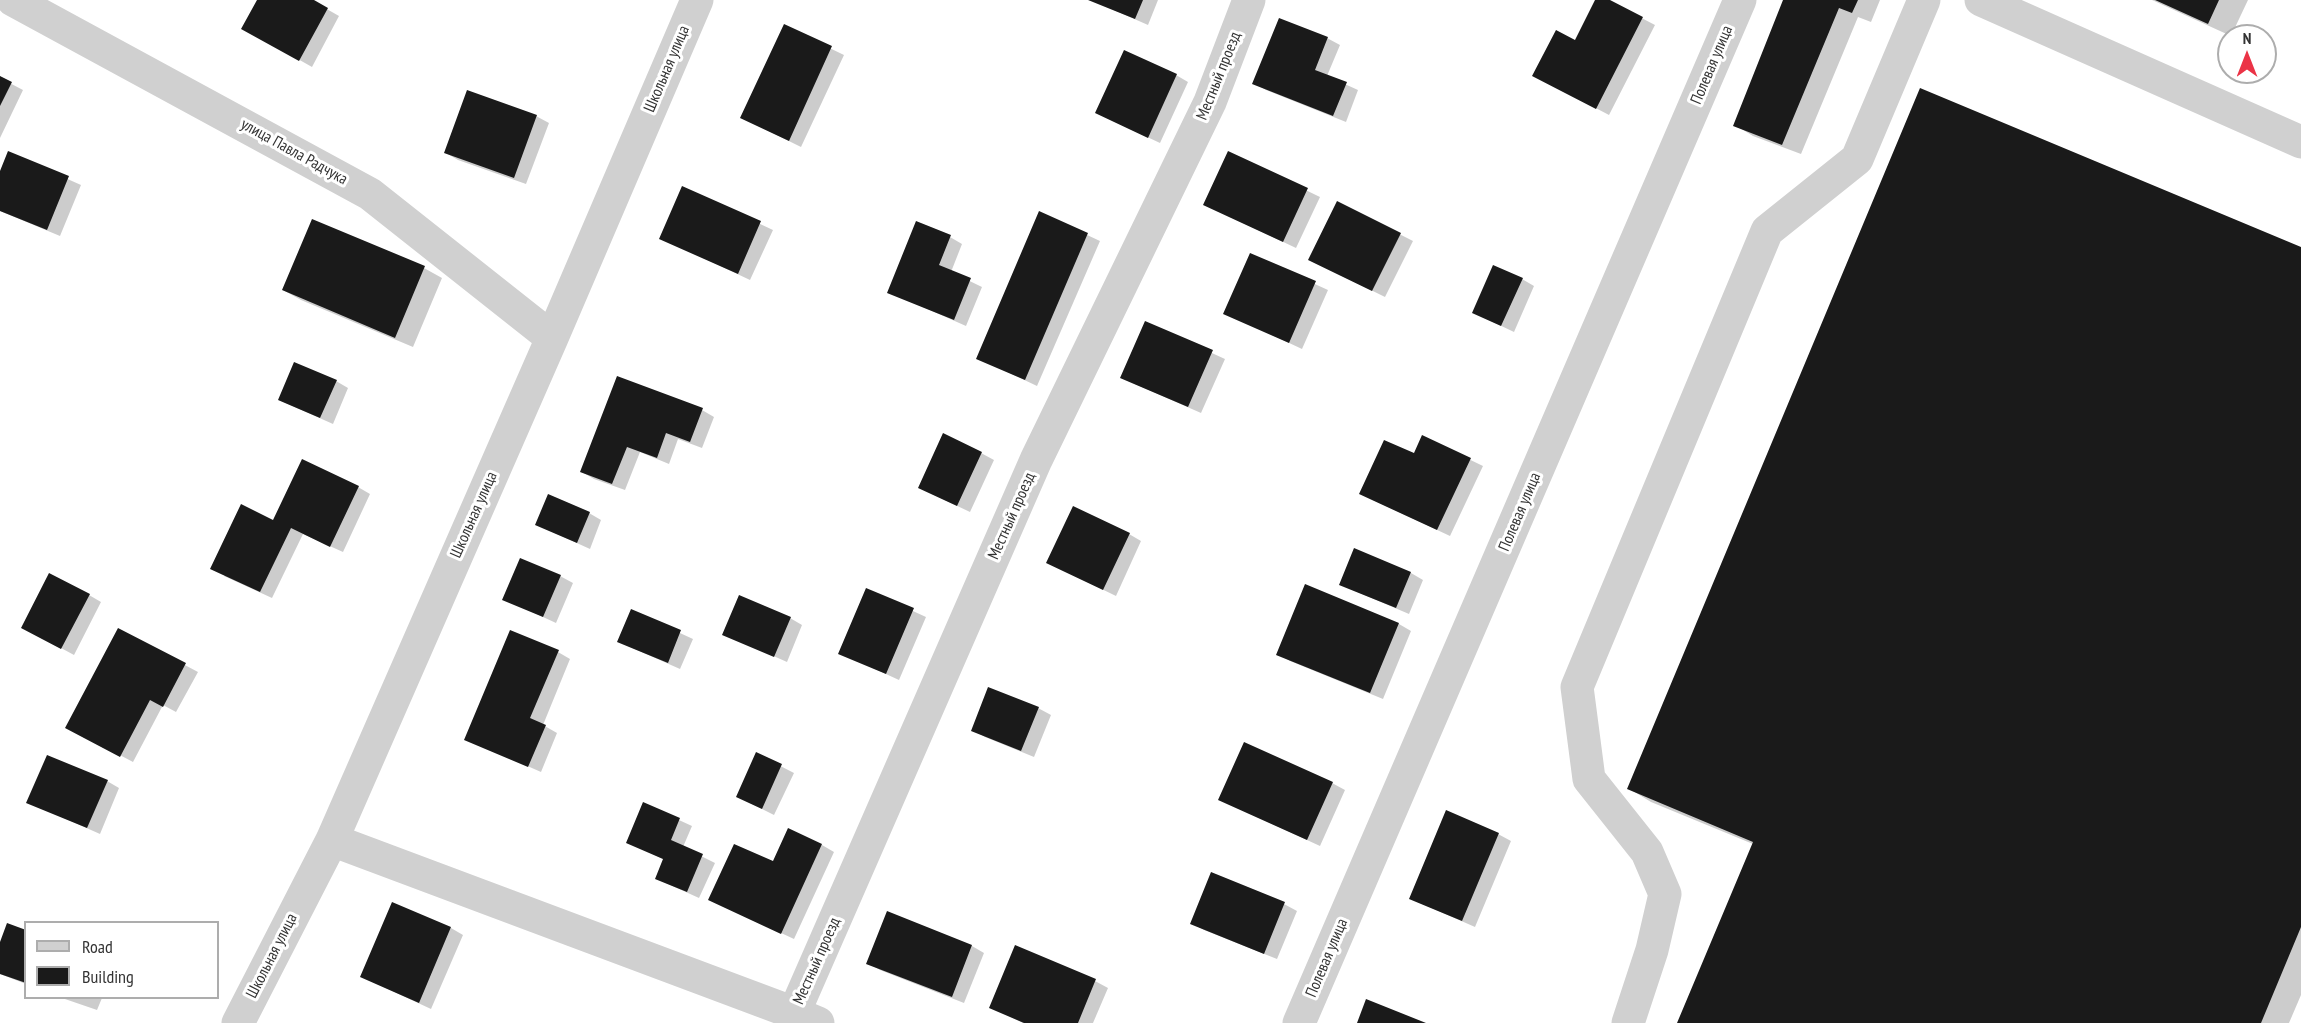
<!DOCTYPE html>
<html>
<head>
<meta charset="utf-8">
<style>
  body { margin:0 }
  #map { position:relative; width:2301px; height:1023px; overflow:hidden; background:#fff; font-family:"PT Sans Narrow",sans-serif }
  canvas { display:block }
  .legend { position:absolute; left:24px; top:921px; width:195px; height:78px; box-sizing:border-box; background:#fff; border:2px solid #adadad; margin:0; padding:8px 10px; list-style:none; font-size:18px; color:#333 }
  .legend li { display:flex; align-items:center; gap:12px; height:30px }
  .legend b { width:30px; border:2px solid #adadad }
  .north { position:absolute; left:2217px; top:24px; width:60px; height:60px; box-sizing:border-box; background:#fff; border:2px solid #adadad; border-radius:50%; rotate:0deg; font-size:16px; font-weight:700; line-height:24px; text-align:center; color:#333 }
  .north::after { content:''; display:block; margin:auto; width:21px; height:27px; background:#eb3346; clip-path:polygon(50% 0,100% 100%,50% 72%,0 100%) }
</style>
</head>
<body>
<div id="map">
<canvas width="2301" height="1023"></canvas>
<ul class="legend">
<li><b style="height:8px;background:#d0d0d0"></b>Road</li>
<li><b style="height:16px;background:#1a1a1a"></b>Building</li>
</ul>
<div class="north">N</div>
</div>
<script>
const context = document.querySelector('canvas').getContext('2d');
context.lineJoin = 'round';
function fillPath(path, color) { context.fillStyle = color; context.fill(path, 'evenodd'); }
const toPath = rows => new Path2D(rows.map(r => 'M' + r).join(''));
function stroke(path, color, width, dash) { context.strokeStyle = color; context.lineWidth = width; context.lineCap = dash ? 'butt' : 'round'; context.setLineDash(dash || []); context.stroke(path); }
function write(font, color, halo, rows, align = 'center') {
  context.font = font + ' "PT Sans Narrow",sans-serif'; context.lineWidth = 6; context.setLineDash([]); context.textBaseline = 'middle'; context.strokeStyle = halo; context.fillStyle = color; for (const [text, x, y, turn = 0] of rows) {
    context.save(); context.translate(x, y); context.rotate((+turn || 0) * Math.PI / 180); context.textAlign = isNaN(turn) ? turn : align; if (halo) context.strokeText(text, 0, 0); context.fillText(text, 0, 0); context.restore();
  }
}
fillPath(toPath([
  [258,0,311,0,339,16,312,67,243,28],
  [1091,0,1158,0,1148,25],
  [1597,0,1607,0,1655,25,1609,115,1546,82,1576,42],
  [1785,0,1880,0,1871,22,1858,17,1801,154,1753,136,1735,125],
  [2152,0,2248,0,2231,36],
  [784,26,844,55,801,147,742,118],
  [1327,38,1340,45,1327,76,1358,90,1346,122,1266,90,1254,83],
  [1176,75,1188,82,1160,143,1096,113],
  [0,78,23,90,0,138],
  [536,116,549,123,526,184,458,160,446,153],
  [9,153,81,185,60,236,0,211,0,175],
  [1229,153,1320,197,1296,248,1205,205],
  [683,188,773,230,750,280,661,238],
  [1338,203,1413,241,1385,297,1322,266],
  [1040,213,1100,241,1037,386,978,358],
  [950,237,962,244,951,272,982,287,966,326,889,292],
  [2301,249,2301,995,2289,1023,1679,1023,1753,844,1651,802,1628,788],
  [1251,255,1328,290,1302,349,1225,313],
  [424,268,442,278,413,347,301,300,283,290],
  [1522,279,1534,286,1514,332,1474,313],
  [1146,323,1225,359,1201,413,1135,384],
  [618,378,702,410,714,417,702,448,678,439,669,464,640,452,625,490,594,479,582,472],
  [336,381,348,388,333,424,279,400],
  [1423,437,1483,466,1450,536,1373,500,1414,455],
  [981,453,994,460,970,512,932,494],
  [358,487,370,494,343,552,303,534,272,598,224,576,274,522],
  [589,513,601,520,590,549,537,525],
  [1129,534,1141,541,1116,596,1048,563],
  [1411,573,1423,580,1409,614,1341,585],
  [560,576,573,583,556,623,504,599],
  [1306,586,1399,624,1411,631,1383,699,1290,661,1278,654],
  [867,590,926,617,899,680,840,653],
  [89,595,101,602,74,655,35,634],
  [632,611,693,639,680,669,619,642],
  [790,618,802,625,787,662,724,634],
  [119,630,198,672,176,712,163,705,133,762,80,734],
  [558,652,570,659,543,725,557,733,541,772,466,739],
  [1038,708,1051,715,1034,757,985,737,973,730],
  [757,754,794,773,774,815,750,803],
  [107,781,119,788,100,834,28,802],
  [1332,783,1345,790,1320,846,1220,800],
  [644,804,692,826,683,847,715,863,699,898,657,879,665,860,628,842],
  [1498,834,1511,841,1475,927,1411,899],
  [822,845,834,852,794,939,710,900,773,863],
  [1211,874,1284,904,1297,911,1277,959,1204,930,1192,923],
  [888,913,972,946,984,953,964,1003,880,970,868,963],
  [451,928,463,935,431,1009,362,977],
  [26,931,26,984,0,974,0,946],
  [1095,981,1108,988,1093,1023,1023,1023,991,1007],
  [62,998,102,998,97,1010]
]), '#0003');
fillPath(toPath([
  [257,0,314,0,328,8,299,61,241,29],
  [1088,0,1143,0,1135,19],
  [1595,0,1610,0,1643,17,1596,109,1532,76,1556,30,1575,40],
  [1783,0,1858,0,1852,13,1839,8,1782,145,1733,126],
  [2155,0,2219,0,2208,24],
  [1279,18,1328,37,1315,70,1347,82,1333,116,1252,84],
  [784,24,832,46,789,141,740,118],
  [1124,50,1177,74,1148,138,1095,113],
  [0,76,12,82,0,106],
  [1920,88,2301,247,2301,927,2261,1023,1677,1023,1753,842,1627,789],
  [467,90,537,115,514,178,444,153],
  [8,151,69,176,47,230,0,211,0,171],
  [1228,151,1308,188,1283,242,1203,205],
  [682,186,761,221,738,274,659,239],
  [1337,201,1401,233,1372,291,1308,260],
  [1039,211,1088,233,1025,380,976,359],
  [312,219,425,266,395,338,282,290],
  [916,221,951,235,939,265,971,278,954,320,887,293],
  [1250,253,1316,281,1289,343,1223,314],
  [1493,265,1523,278,1501,326,1472,313],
  [1145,321,1213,350,1188,407,1120,378],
  [294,362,337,380,320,418,278,400],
  [617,376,703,408,690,442,666,433,657,458,627,447,612,484,580,472],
  [943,433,982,452,957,506,918,488],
  [1422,435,1471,458,1437,530,1359,494,1384,440,1414,453],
  [302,459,359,486,330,547,291,528,260,592,210,569,241,504,273,520],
  [548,494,590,512,577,543,535,525],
  [1073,506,1130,533,1103,590,1046,563],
  [1354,548,1411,572,1396,608,1339,585],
  [520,558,561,575,543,617,502,600],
  [49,573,90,594,61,649,21,628],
  [1305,584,1399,623,1370,693,1276,655],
  [866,588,914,608,886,674,838,654],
  [739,595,791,617,774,657,722,635],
  [631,609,681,630,668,663,617,642],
  [118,628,186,663,163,707,150,700,120,757,65,728],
  [510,630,559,650,530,718,546,725,528,767,464,740],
  [988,687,1039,707,1021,751,971,731],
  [1244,742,1333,782,1307,840,1218,800],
  [756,752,782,764,762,809,736,797],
  [47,755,108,780,87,828,26,803],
  [643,802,680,818,671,840,703,854,687,892,655,879,663,859,626,843],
  [1446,810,1499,833,1462,921,1409,899],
  [788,828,822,844,781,934,708,900,734,844,773,861],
  [1211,872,1285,902,1264,954,1190,924],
  [392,902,451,927,419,1003,360,977],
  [887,911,972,945,952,997,866,964],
  [7,923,26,930,26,983,0,974,0,942],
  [1015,945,1096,979,1078,1023,1024,1023,989,1008],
  [1366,999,1426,1023,1357,1023]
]), '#1a1a1a');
stroke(toPath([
  [13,0,370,194,552,338],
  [1981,0,2301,142],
  [332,840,794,1013],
  [238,1023,332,840,552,338,697,0],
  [818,1023,794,1013,1036,460,1210,102,1249,0],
  [1299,1023,1740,0],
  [1628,1023,1652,950,1665,894,1647,852,1589,779,1577,687,1767,231,1857,159,1924,0]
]), '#d0d0d0', 33);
write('16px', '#333', '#fff', [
  ["Полевая улица",1712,65,-67],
  ["Школьная улица",667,69,-67],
  ["Местный проезд",1219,76,-68],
  ["улица Павла Радчука",294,152,29],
  ["Полевая улица",1520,512,-67],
  ["Школьная улица",474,515,-66],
  ["Местный проезд",1012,516,-66],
  ["Школьная улица",272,956,-63],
  ["Полевая улица",1327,958,-67],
  ["Местный проезд",817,961,-66]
]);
</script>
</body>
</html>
